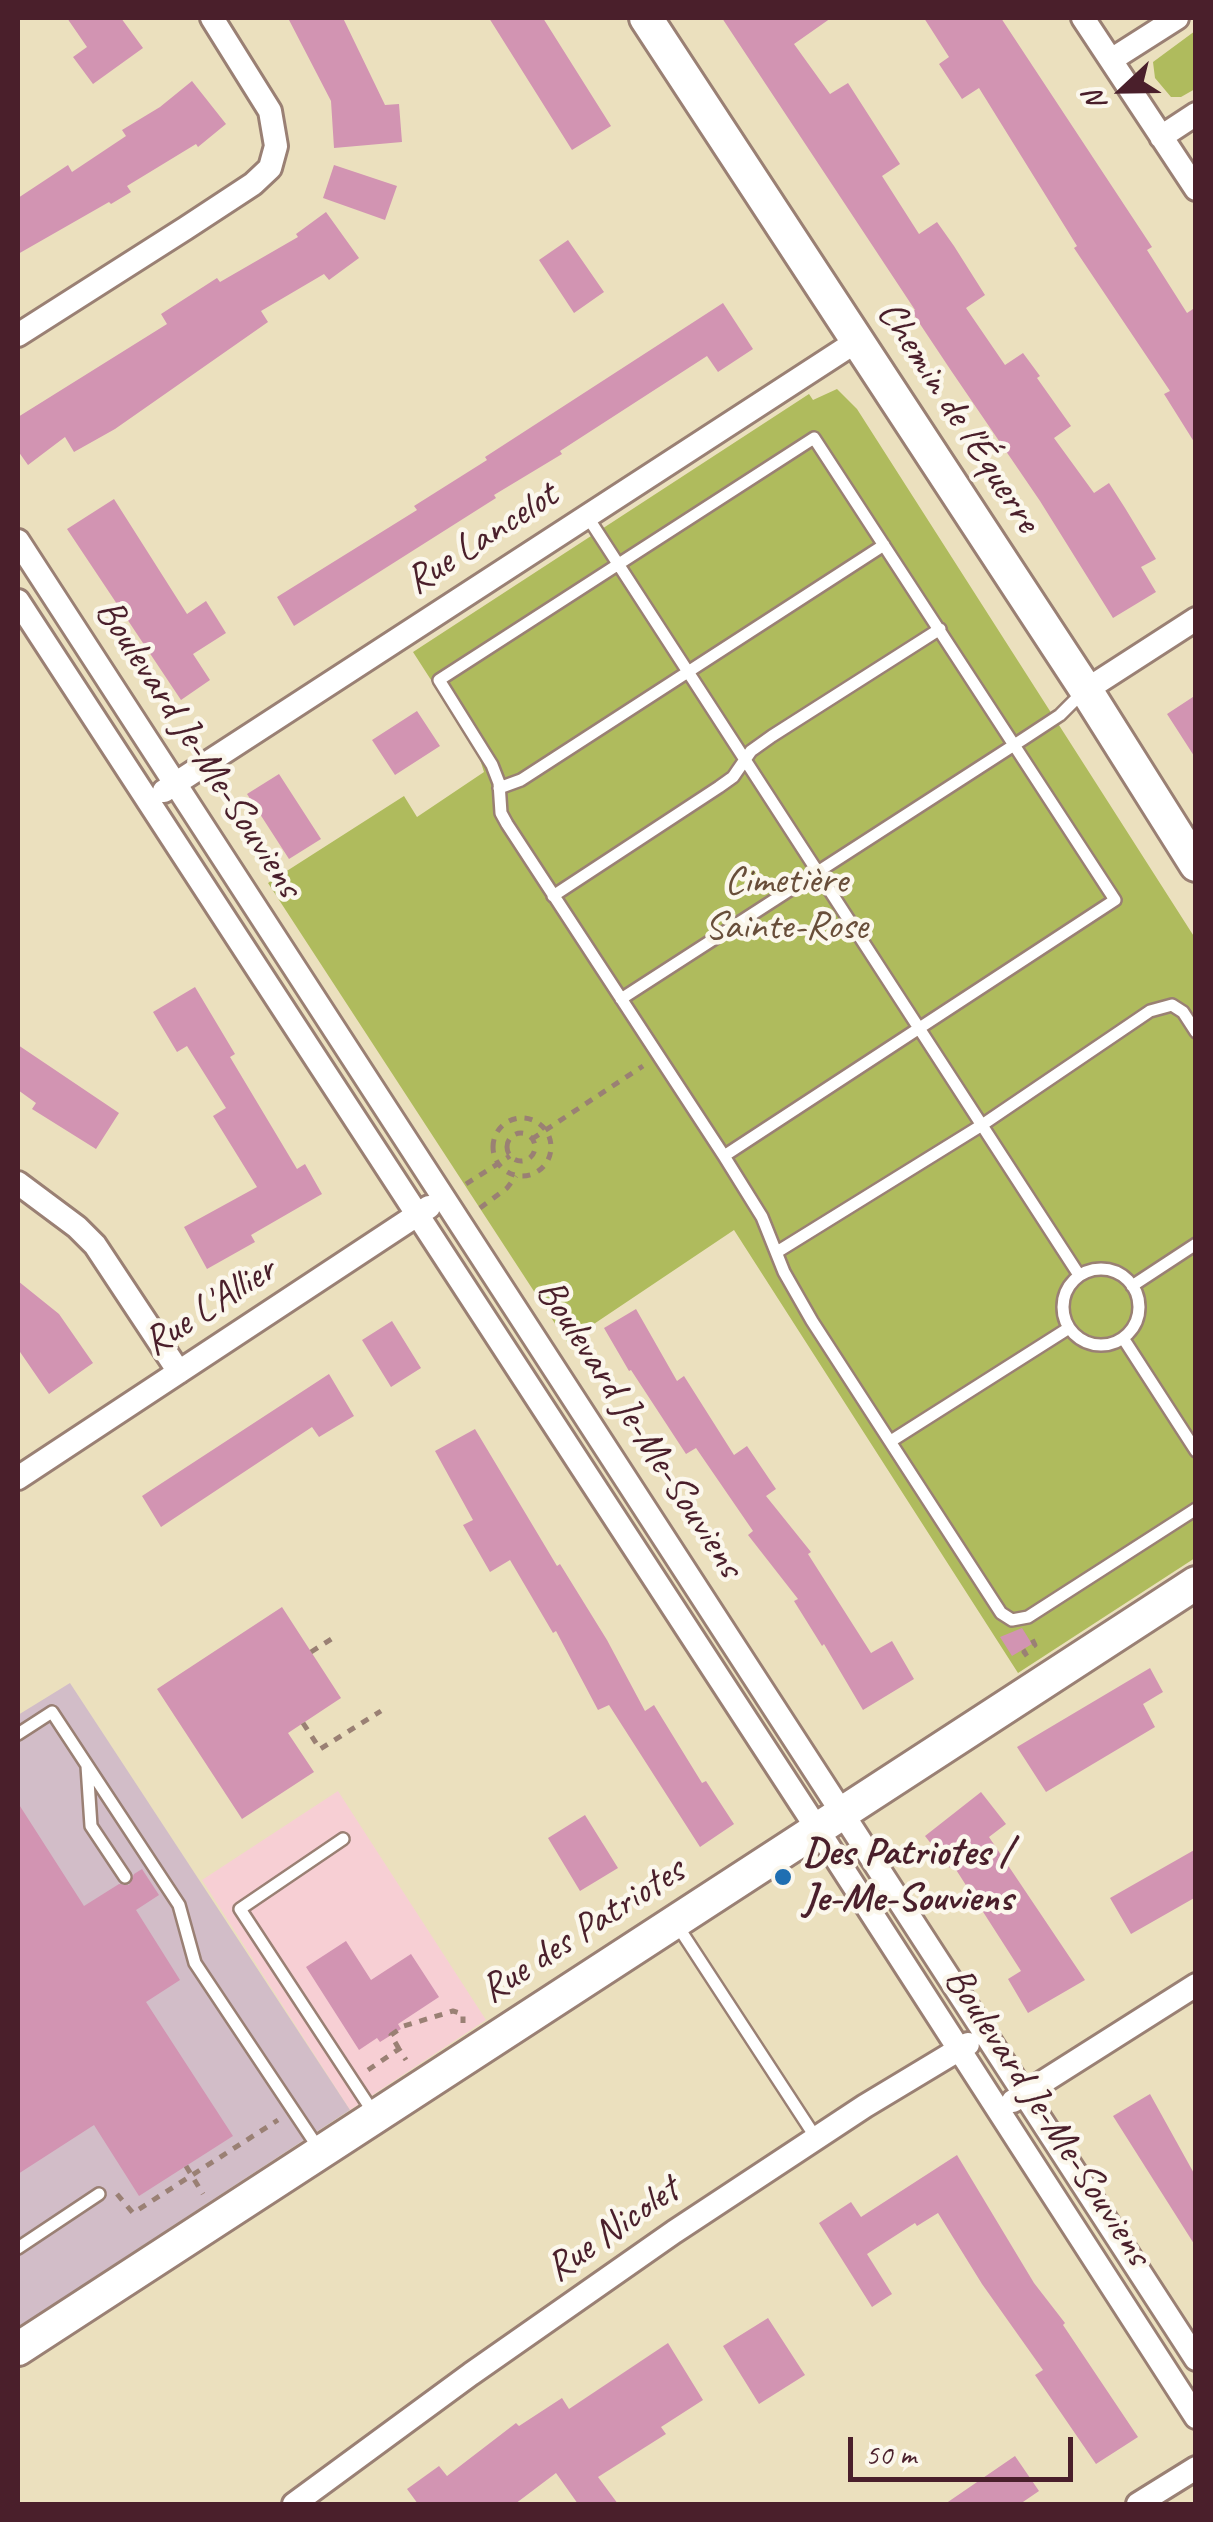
<!DOCTYPE html>
<html>
<head>
<meta charset="utf-8">
<style>
  body { margin:0 }
  #map { position:relative; width:1213px; height:2522px; overflow:hidden; background:#ebe0be; font-family:Caveat,sans-serif }
  canvas { display:block }
  .frame { position:absolute; inset:0; border:20px solid #4a1f2b; pointer-events:none }
  .north { position:absolute; left:1073px; top:40px; width:100px; height:100px; -webkit-text-stroke:8px #fbf7ec; paint-order:stroke; rotate:248deg; font-size:28px; font-weight:700; line-height:40px; text-align:center; color:#4a1f2b }
  .north::after { content:''; display:block; margin:auto; width:35px; height:45px; background:#4a1f2b; clip-path:polygon(50% 0,100% 100%,50% 72%,0 100%) }
  .scale { position:absolute; left:848px; top:2437px; width:225px; height:45px; box-sizing:border-box; border:5px solid #4a1f2b; border-top:0; padding-left:12px; font-size:30px; line-height:35px; white-space:nowrap; color:#4a1f2b; -webkit-text-stroke:8px #fbf7ec; paint-order:stroke }
</style>
</head>
<body>
<div id="map">
<canvas width="1213" height="2522"></canvas>
<div class="frame"></div>
<div class="north">N</div>
<div class="scale">50 m</div>
</div>
<script>
const context = document.querySelector('canvas').getContext('2d');
context.lineJoin = 'round';
function fillPath(path, color) { context.fillStyle = color; context.fill(path, 'evenodd'); }
const toPath = rows => new Path2D(rows.map(r => 'M' + r).join(''));
function stroke(path, color, width, dash) { context.strokeStyle = color; context.lineWidth = width; context.lineCap = dash ? 'butt' : 'round'; context.setLineDash(dash || []); context.stroke(path); }
function write(font, color, halo, rows, align = 'center') {
  context.font = font + ' Caveat,sans-serif'; context.lineWidth = 9; context.setLineDash([]); context.textBaseline = 'middle'; context.strokeStyle = halo; context.fillStyle = color; for (const [text, x, y, turn = 0] of rows) {
    context.save(); context.translate(x, y); context.rotate((+turn || 0) * Math.PI / 180); context.textAlign = isNaN(turn) ? turn : align; if (halo) context.strokeText(text, 0, 0); context.fillText(text, 0, 0); context.restore();
  }
}
fillPath(toPath([
  [338,1791,486,2020,350,2110,202,1880]
]), '#f7cfd4');
fillPath(toPath([
  [70,1683,350,2110,18,2327,18,1715]
]), '#d2bdc8');
fillPath(toPath([
  [1195,31,1195,89,1181,97,1171,97,1155,78,1153,62],
  [837,389,857,409,1195,938,1195,1558,1018,1673,734,1230,567,1342,268,883,404,796,417,817,484,772,478,753,413,652,809,394,813,400]
]), '#afbb5d');
fillPath(toPath([
  [67,18,121,18,143,48,93,84,73,57,87,47],
  [288,18,343,18,385,105,399,104,402,142,334,148,331,101],
  [489,18,543,18,611,126,572,150],
  [722,18,831,18,794,44,830,94,848,83,900,164,882,176,919,234,937,222,954,246,985,295,966,308,1005,365,1023,353,1040,376,1037,378,1071,426,1054,438,1094,493,1109,483,1125,508,1156,559,1141,567,1156,592,1113,618,1040,501,952,372,912,312,915,310],
  [924,18,1001,18,1152,247,1147,250,1187,313,1196,307,1196,445,1164,394,1170,391,1074,248,1077,246,979,88,962,99,939,64,949,57],
  [192,81,226,124,198,147,196,144,127,186,131,192,111,204,109,202,18,254,18,198,68,165,72,172,126,136,122,130,160,107],
  [334,165,397,186,385,220,323,198],
  [326,212,359,258,329,280,324,274,261,311,268,322,115,429,74,452,65,437,28,465,18,451,18,417,167,324,161,314,217,278,220,282,298,237,296,234],
  [568,240,604,292,574,313,539,260],
  [723,303,753,349,718,372,707,356,560,451,562,454,494,495,496,498,294,626,277,597,417,510,414,506,487,460,485,457],
  [114,499,187,614,206,601,226,633,193,654,210,680,181,700,67,529],
  [1196,695,1196,759,1167,714],
  [417,711,440,746,395,775,372,740],
  [279,774,321,839,289,859,247,794],
  [195,987,235,1054,230,1057,297,1169,305,1164,322,1194,251,1235,255,1242,207,1269,184,1227,257,1187,213,1116,226,1108,187,1046,177,1052,153,1012],
  [18,1045,119,1113,96,1149,32,1109,36,1103,18,1090],
  [18,1281,59,1314,93,1363,49,1394,18,1349],
  [636,1309,677,1381,684,1376,734,1455,747,1446,776,1489,766,1496,811,1552,808,1554,871,1653,892,1641,914,1679,863,1710,824,1644,822,1646,794,1601,798,1599,748,1535,753,1531,696,1448,686,1454,631,1370,629,1371,604,1328],
  [392,1321,421,1368,391,1387,362,1340],
  [329,1374,354,1416,319,1437,312,1427,161,1527,142,1496],
  [475,1429,557,1566,560,1564,607,1640,645,1711,654,1705,702,1783,706,1781,734,1824,700,1847,609,1705,598,1710,556,1631,553,1633,510,1560,490,1572,463,1525,473,1520,435,1451],
  [282,1607,341,1698,288,1733,314,1772,242,1819,157,1689],
  [1022,1628,1032,1644,1012,1656,1000,1637],
  [1150,1668,1163,1692,1143,1704,1155,1727,1046,1792,1017,1747],
  [981,1792,1006,1824,989,1837,1085,1980,1028,2013,1008,1979,1021,1971,953,1865,950,1868,925,1836],
  [18,1803,84,1906,119,1884,129,1885,134,1874,142,1869,159,1895,136,1910,180,1980,146,2002,233,2136,139,2196,94,2125,18,2174],
  [585,1815,618,1868,580,1891,548,1838],
  [1196,1849,1196,1897,1131,1934,1110,1898],
  [346,1941,371,1980,411,1954,439,1997,398,2024,401,2029,380,2042,377,2038,359,2050,306,1967],
  [1150,2094,1196,2177,1196,2247,1113,2116],
  [957,2155,1034,2283,1065,2323,1063,2325,1138,2437,1096,2464,1035,2375,1043,2370,982,2284,938,2213,917,2226,915,2223,867,2254,892,2294,872,2307,819,2223,851,2202,861,2217],
  [768,2318,805,2375,759,2404,723,2346],
  [668,2343,703,2400,661,2427,666,2434,598,2477,618,2504,578,2504,556,2473,515,2504,418,2504,407,2489,439,2466,447,2476,516,2423,519,2426,562,2398,569,2409],
  [1015,2456,1039,2491,1020,2504,945,2504]
]), '#d294b2');
const lane = toPath([
  [587,516,1079,1275],
  [499,788,521,780,884,545],
  [553,896,719,787,733,777,751,751,772,736,940,629],
  [621,999,1025,738,1060,715,1083,692],
  [724,1156,1115,900,814,438,439,680,492,765,499,783,501,813,507,824,724,1156,762,1217,784,1272,812,1321,1001,1613,1012,1620,1028,1617,1196,1509],
  [777,1252,982,1125,1150,1011,1172,1005,1183,1012,1196,1032],
  '1063 1307a38 38 0 1 1 76 0a38 38 0 1 1-76 0Z',
  [1132,1286,1196,1244],
  [1123,1338,1196,1451],
  [891,1441,1069,1328],
  [18,1734,52,1712,179,1905,195,1963,319,2149],
  [87,1766,91,1826,125,1877],
  [343,1839,240,1909,375,2115],
  [677,1925,816,2138],
  [18,2248,99,2194]
]);
const street = toPath([
  [1083,18,1196,189],
  [1111,60,1177,18],
  [1161,137,1196,114],
  [18,335,186,228,253,184,270,168,276,146,270,111,212,18],
  [18,541,1196,2359],
  [18,601,805,1810,1196,2417],
  [1086,690,1196,619],
  [164,791,857,341],
  [18,1183,77,1227,95,1245,179,1372],
  [18,1478,429,1207],
  [1013,2101,1196,1985],
  [294,2504,471,2374,674,2232,865,2106,968,2044],
  [1138,2504,1196,2468]
]);
const secondary = toPath([
  [646,18,1086,690,1196,865],
  [18,2349,1196,1583]
]);
stroke(lane, '#9a8074', 16);
stroke(street, '#9a8074', 28);
stroke(secondary, '#9a8074', 38);
stroke(toPath([
  '493 1147a29 29 0 1 1 58 0a29 29 0 1 1-58 0Z',
  '507 1147a14 14 0 1 1 28 0a14 14 0 1 1-28 0Z',
  [532,1139,643,1066],
  [466,1184,510,1156],
  [480,1208,507,1188,516,1176],
  [311,1652,333,1638],
  [1027,1656,1024,1652,1035,1645,1030,1635],
  [303,1723,320,1749,381,1711],
  [399,2049,391,2035,404,2026,453,2011,463,2014,463,2023],
  [368,2070,399,2049,406,2060],
  [186,2166,203,2194],
  [117,2194,133,2213,278,2120]
]), '#9a8074', 5, [8, 8]);
stroke(lane, '#fff', 11);
stroke(street, '#fff', 22);
stroke(secondary, '#fff', 32);
for (const [x, y, r, color] of [
  [783,1877,10,"#1f6fb2"]
]) { const dot = new Path2D(); dot.arc(x, y, r, 0, 2 * Math.PI); context.fillStyle = color; context.fill(dot); stroke(dot, '#fbf7ec', 4); }
write('40px', '#4a1f2b', '#fbf7ec', [
  ["Chemin de l'Équerre",958,417,57],
  ["Rue Lancelot",482,539,-33],
  ["Boulevard Je-Me-Souviens",198,749,57],
  ["Rue L'Allier",210,1307,-33],
  ["Boulevard Je-Me-Souviens",639,1429,57],
  ["Rue des Patriotes",583,1931,-33],
  ["Boulevard Je-Me-Souviens",1047,2117,57],
  ["Rue Nicolet",613,2230,-35]
]);
write('40px', '#684e3a', '#fbf7ec', [
  ["Cimetière",786,882],
  ["Sainte-Rose",786,928]
]);
write('bold 40px', '#4a1f2b', '#fbf7ec', [
  ["Des Patriotes /",803,1854],
  ["Je-Me-Souviens",803,1900]
], 'left');
</script>
</body>
</html>
